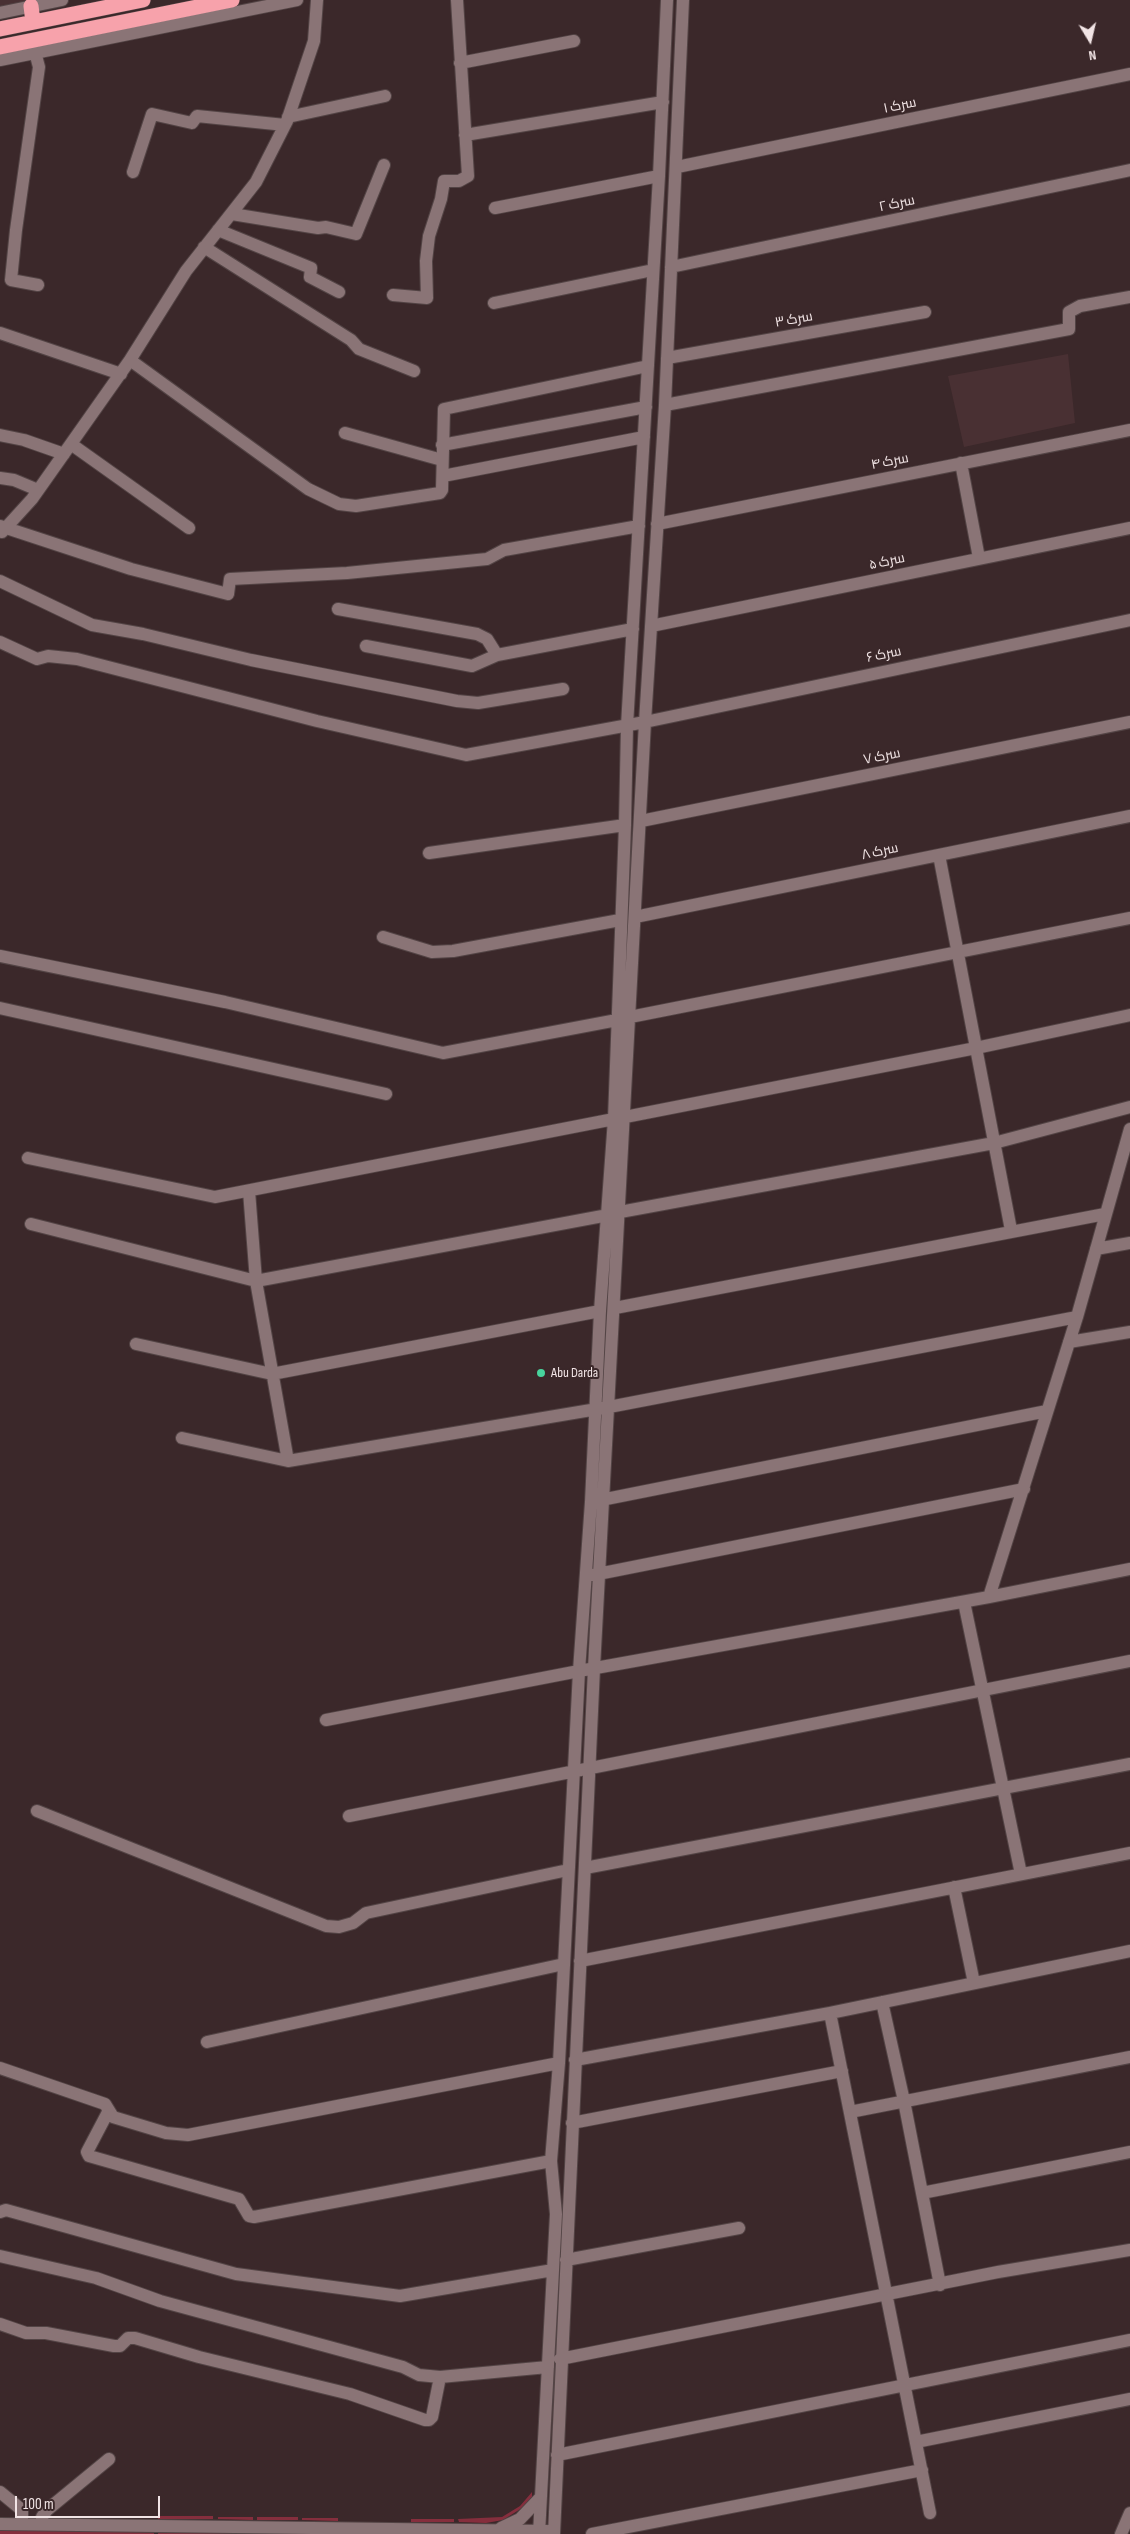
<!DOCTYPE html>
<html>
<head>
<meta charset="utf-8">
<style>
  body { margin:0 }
  #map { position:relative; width:1130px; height:2534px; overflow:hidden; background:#3b282a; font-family:"Sofia Sans Condensed",sans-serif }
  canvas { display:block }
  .north { position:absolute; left:1065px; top:15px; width:50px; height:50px; -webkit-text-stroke:4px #3b282a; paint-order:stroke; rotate:171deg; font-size:14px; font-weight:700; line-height:20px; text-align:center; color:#f1e4e5 }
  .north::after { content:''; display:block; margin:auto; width:18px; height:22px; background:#f1e4e5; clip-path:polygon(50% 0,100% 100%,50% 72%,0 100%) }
  .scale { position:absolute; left:15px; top:2496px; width:145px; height:22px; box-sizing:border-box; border:2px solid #f1e4e5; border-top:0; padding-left:6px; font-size:15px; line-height:18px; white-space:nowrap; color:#f1e4e5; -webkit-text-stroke:4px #3b282a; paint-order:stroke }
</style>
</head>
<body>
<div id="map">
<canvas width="1130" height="2534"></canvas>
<div class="north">N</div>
<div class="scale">100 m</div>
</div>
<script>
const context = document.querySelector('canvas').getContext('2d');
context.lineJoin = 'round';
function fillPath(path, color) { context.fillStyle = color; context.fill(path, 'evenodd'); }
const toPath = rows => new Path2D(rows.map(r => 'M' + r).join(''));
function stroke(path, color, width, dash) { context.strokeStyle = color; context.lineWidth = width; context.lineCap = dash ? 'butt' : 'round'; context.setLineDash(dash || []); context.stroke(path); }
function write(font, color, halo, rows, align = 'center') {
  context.font = font + ' "Sofia Sans Condensed",Cairo,sans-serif'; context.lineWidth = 4; context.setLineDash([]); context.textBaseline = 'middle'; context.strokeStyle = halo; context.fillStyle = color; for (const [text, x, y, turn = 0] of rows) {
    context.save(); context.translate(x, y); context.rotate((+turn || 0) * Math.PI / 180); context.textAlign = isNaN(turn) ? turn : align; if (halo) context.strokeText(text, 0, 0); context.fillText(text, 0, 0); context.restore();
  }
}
fillPath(toPath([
  [0,0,62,0,0,13],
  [1068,354,1075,423,964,447,948,376]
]), '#493033');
fillPath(toPath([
  [532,2492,532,2497,522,2508,503,2520,486,2523,459,2522,458,2519,502,2517,520,2506],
  [158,2516,213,2516,213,2519,158,2519],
  [218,2517,253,2517,253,2520,218,2519],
  [257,2517,298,2517,298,2520,257,2520],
  [302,2518,338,2518,338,2521,302,2520],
  [411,2519,454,2519,454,2522,411,2522],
  [0,2529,154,2531,154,2534,0,2534],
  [158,2531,415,2534,158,2534]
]), '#852e3d');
const minor = toPath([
  [0,13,62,0],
  [35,52,39,67,16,230,11,280,38,285],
  [0,60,297,0],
  [460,63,574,41],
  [288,117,385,96],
  [465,135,663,102],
  [677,167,1130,74],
  [133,172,152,114,192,123,197,116,285,125],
  [495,208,659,176],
  [232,214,318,228,326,227,356,234,384,165],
  [218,230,311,268,310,277,339,292],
  [204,247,351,340,359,349,414,371],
  [671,267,1130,170],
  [393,295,427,298,426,261,429,236,441,199,444,181,459,181,468,176,457,0],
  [494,303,653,270],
  [0,333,121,374],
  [667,358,925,312],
  [130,360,308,489,339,504,356,506,440,493,442,490,444,409,648,366],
  [665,405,1069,329,1069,312,1080,306,1130,297],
  [345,433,442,460],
  [0,435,24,440,64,454],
  [71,444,189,528],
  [442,445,646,407],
  [961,463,979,558],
  [443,476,644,437],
  [0,478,14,480,38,490],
  [657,524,1130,430],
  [0,526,131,569,228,594,230,579,347,573,487,559,504,550,639,526],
  [2,532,32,499,130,360,186,271,256,182,287,121,314,41,317,0],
  [0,581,92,625,143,634,251,660,457,701,478,703,563,689],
  [338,609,477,634,487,639,497,655],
  [651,626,1130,528],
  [0,642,37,659,48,656,77,659,317,721,466,755,645,722,1130,620],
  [366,646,472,666,497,655,633,629],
  [641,821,1130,722],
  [429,853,625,825],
  [939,855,1011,1230],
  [635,917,1130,816],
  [383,937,432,952,453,951,620,920],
  [0,956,225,1002,443,1053,617,1020],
  [0,1008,386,1094],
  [630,1017,1130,918],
  [625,1117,976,1048,1130,1015],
  [28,1158,215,1197,614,1119],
  [249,1191,256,1281,288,1461],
  [620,1212,994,1143,1130,1107],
  [31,1224,256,1281,608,1215],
  [1096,1249,1130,1243],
  [615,1308,1105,1214],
  [1069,1342,1130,1332],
  [136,1344,272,1374,600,1311],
  [182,1438,288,1461,609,1407,1077,1317],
  [596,1501,1047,1411],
  [593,1575,1024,1489],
  [989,1597,1077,1317,1130,1129],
  [964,1602,1021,1874],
  [326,1720,579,1671,989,1597,1130,1569],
  [37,1811,326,1926,339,1927,353,1923,366,1913,568,1870],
  [349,1816,1130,1661],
  [585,1868,1130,1764],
  [954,1887,974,1983],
  [580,1961,1130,1853],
  [882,2002,904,2101,940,2285],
  [830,2013,930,2513],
  [207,2042,564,1964],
  [575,2060,830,2013,1130,1951],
  [0,2068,105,2104,113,2117,166,2133,188,2135,559,2063],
  [108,2112,87,2152,89,2156,239,2199,249,2216,254,2217,551,2161],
  [850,2112,1130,2057],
  [572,2123,842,2071],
  [922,2193,1130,2152],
  [0,2212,6,2210,236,2274,400,2296,553,2270],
  [0,2256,96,2278,160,2301,403,2367,419,2375,440,2377,548,2367],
  [566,2260,739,2228],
  [0,2324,26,2333,46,2333,114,2346,120,2346,128,2338,135,2338,199,2357,350,2394,425,2420,429,2420,432,2417,440,2377],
  [560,2359,998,2272,1130,2250],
  [916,2442,1130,2399],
  [557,2455,1130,2340],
  [0,2492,22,2510,22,2524],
  [0,2524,547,2531],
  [42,2524,42,2517,47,2510,109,2459],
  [501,2528,520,2519,541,2497],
  [539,2534,556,2214,551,2161,559,2063,579,1671,591,1502,600,1311,614,1119,625,825,627,726,659,176,667,0],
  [554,2534,594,1668,645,722,665,405,683,0],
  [592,2534,922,2470],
  [1121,2534,1130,2513]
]);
const highway = toPath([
  [31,6,33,22],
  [0,29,143,0],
  [0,47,232,0]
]);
stroke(minor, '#534445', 14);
stroke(highway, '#534445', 16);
stroke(minor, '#8a7476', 12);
stroke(highway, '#f7a2ab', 15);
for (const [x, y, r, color] of [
  [541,1373,5,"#48d49d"]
]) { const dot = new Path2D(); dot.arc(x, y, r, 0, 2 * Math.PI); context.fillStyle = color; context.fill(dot); stroke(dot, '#3b282a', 2); }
write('14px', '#f1e4e5', '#3b282a', [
  ["سرک ۱",900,106,-12],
  ["سرک ۲",897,204,-12],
  ["سرک ۳",794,320,-10],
  ["سرک ۴",890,462,-11],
  ["سرک ۵",887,562,-12],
  ["سرک ۶",884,655,-12],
  ["سرک ۷",882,757,-11],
  ["سرک ۸",880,852,-12]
]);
write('14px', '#f1e4e5', '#3b282a', [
  ["Abu Darda",551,1373]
], 'left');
</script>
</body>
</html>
